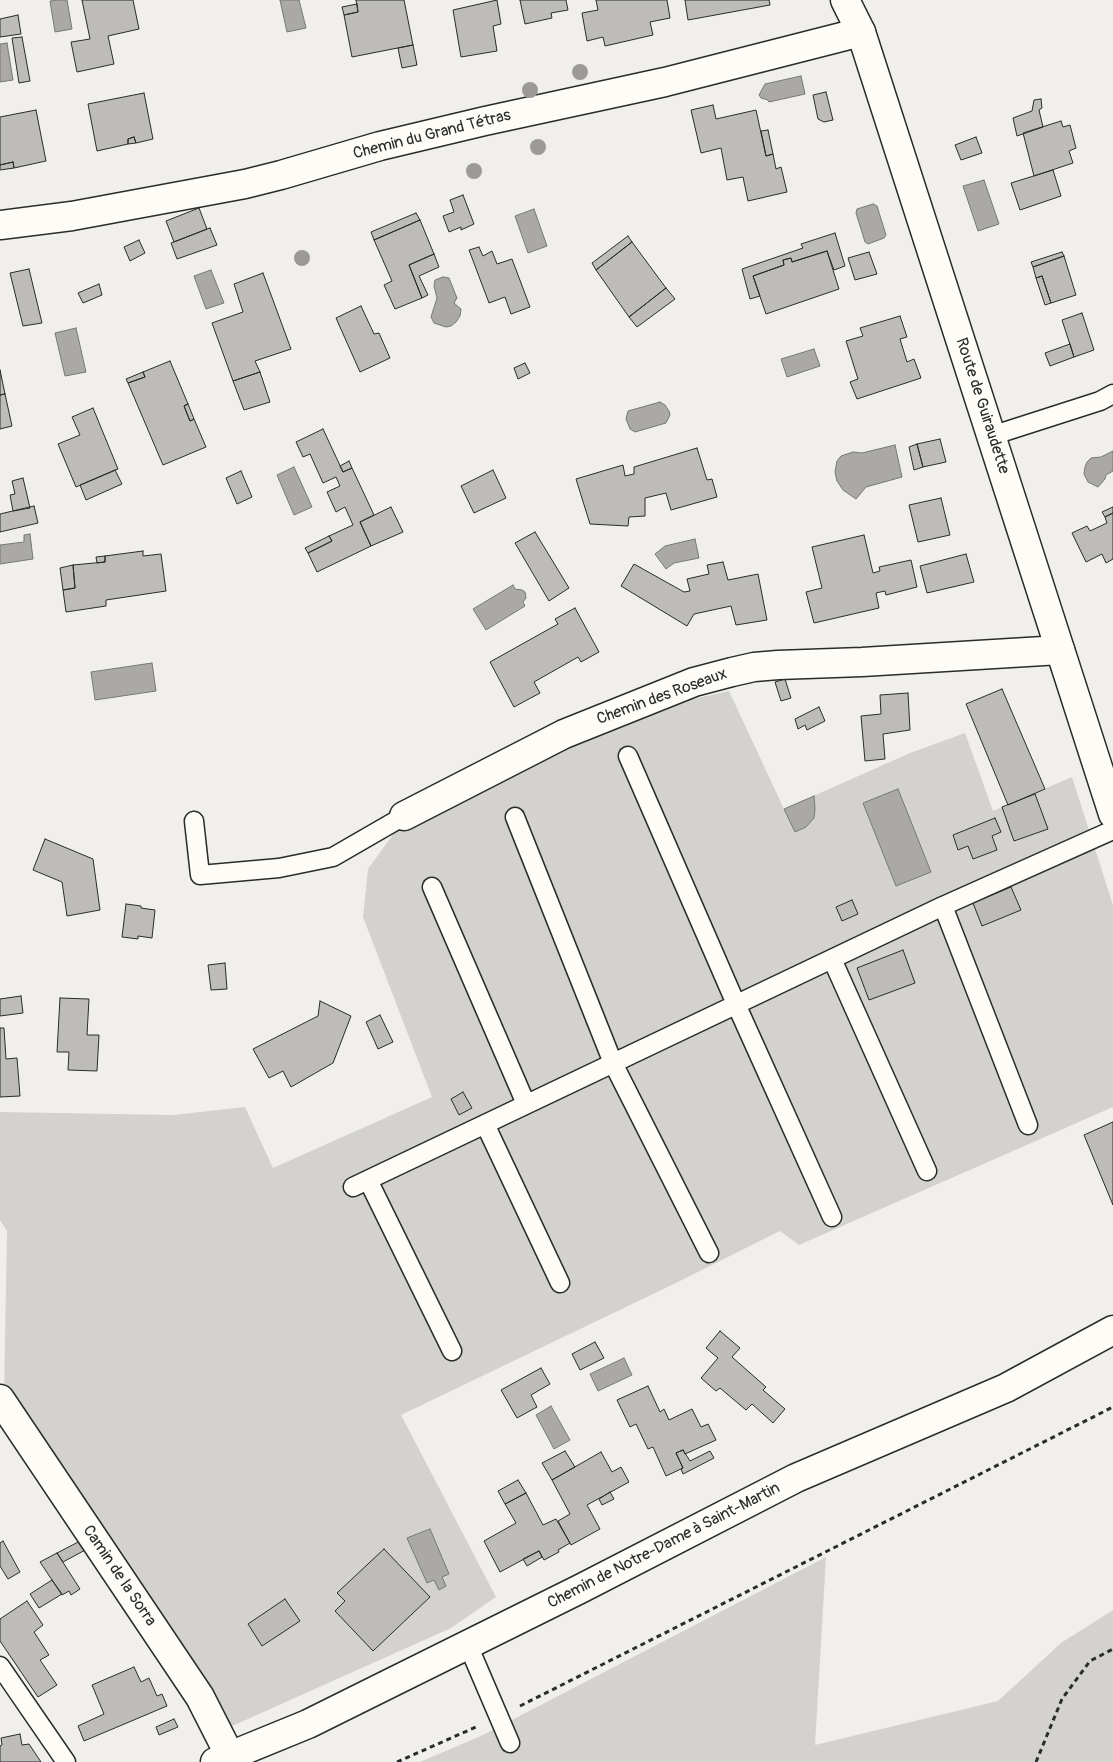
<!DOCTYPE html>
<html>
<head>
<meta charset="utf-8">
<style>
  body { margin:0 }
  canvas { display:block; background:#f0efeb }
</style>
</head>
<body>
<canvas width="1113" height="1762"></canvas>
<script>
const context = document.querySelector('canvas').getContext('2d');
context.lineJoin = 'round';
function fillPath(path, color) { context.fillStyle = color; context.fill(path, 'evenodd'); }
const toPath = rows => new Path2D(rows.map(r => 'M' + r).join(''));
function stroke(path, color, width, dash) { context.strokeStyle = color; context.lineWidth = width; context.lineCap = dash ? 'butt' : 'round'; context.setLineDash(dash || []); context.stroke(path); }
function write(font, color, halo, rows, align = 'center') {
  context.font = font + ' Pangolin,sans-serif'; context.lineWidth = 4; context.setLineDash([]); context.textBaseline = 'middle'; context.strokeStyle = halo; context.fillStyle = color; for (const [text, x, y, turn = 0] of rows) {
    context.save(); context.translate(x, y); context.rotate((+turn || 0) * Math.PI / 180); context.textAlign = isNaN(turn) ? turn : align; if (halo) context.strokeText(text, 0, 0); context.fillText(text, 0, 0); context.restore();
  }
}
fillPath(toPath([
  [729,691,784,809,910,753,965,733,993,811,1072,777,1113,905,1113,1107,799,1245,780,1231,680,1281,401,1415,496,1597,451,1628,230,1727,4,1393,7,1231,0,1220,0,1112,173,1115,245,1107,273,1168,432,1097,363,917,368,869,397,829,532,761,662,706],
  [826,1557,815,1745,998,1701,1061,1643,1113,1610,1113,1762,420,1762,481,1736]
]), '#d3d2cf');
const water = toPath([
  [57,0,67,0,72,29,55,32,50,1,57,0],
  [280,0,299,0,306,28,287,32,280,0],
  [7,43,13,80,0,82,0,44,7,43],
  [801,76,805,94,769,102,768,100,761,98,759,95,765,84,801,76],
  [984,180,999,224,978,231,963,186,984,180],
  [873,204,877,206,886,235,884,238,868,244,865,242,856,213,857,209,873,204],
  [534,209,547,246,528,253,515,216,534,209],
  [211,270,224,303,206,309,194,276,211,270],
  [443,277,449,278,457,298,454,303,461,309,460,316,456,322,451,326,446,327,434,323,431,317,437,298,434,286,435,280,443,277],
  [76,328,86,372,65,376,55,333,76,328],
  [814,349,820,366,787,377,781,359,814,349],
  [660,402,665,405,669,411,670,415,666,423,635,432,630,429,626,419,628,411,660,402],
  [895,445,902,477,866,487,856,499,843,490,837,481,835,472,837,461,841,456,853,452,862,453,895,445],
  [1113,451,1113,471,1106,475,1105,479,1098,487,1088,482,1084,474,1085,467,1087,462,1091,458,1101,457,1113,451],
  [294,467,312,507,294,515,277,475,294,467],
  [30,534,33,559,0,564,0,545,24,542,24,535,30,534],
  [695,539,699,558,674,563,666,569,655,554,665,546,695,539],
  [513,585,515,589,522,590,525,592,526,598,523,602,525,606,486,630,473,609,513,585],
  [152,663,156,691,95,700,91,672,152,663],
  [898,789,931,872,896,886,863,803,898,789],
  [814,796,815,809,814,818,806,827,795,832,784,809,814,796],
  [624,1358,632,1375,598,1391,590,1374,624,1358],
  [551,1406,570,1440,554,1449,536,1415,551,1406],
  [430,1529,449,1574,442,1577,446,1586,439,1590,434,1580,427,1583,407,1538,430,1529]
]);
fillPath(water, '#aaa9a7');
stroke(water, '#777775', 1);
const building = toPath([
  [82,0,133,0,139,29,108,36,114,64,77,72,71,42,90,39,82,0],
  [356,0,404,0,413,45,352,57,344,15,358,12,356,0],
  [497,0,501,24,493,26,497,51,461,57,453,10,497,0],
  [520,0,566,0,568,10,551,13,552,18,525,24,520,0],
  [596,0,667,0,670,18,650,22,653,35,605,46,603,37,587,41,582,13,598,10,596,0],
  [685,0,769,0,770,5,688,20,685,0],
  [357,4,358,12,344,15,342,7,357,4],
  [18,15,21,34,0,37,0,19,18,15],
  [22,37,30,81,19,83,12,38,22,37],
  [413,45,417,65,402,68,398,48,413,45],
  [826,92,833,120,824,122,818,119,813,95,826,92],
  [144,93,153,139,136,143,134,137,128,139,128,144,97,151,88,104,144,93],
  [1041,99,1042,108,1039,110,1043,127,1017,136,1013,118,1032,111,1034,100,1041,99],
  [713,105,716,119,756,110,766,156,773,154,776,169,781,167,787,192,748,201,743,177,727,180,721,148,701,153,691,110,713,105],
  [36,110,46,161,14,168,13,162,0,165,0,117,36,110],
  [1061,121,1063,127,1070,125,1076,148,1069,151,1073,163,1034,176,1023,133,1061,121],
  [768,130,773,154,766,156,761,131,768,130],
  [134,137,136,143,128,144,128,139,134,137],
  [976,137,982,153,961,160,955,145,976,137],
  [13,162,14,168,0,170,0,165,13,162],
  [1053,170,1061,196,1020,210,1011,183,1053,170],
  [463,195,474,224,461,230,461,227,449,232,443,216,454,212,450,200,463,195],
  [199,208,207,229,174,242,166,221,199,208],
  [416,213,420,220,374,240,371,232,416,213],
  [420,220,434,254,409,265,422,298,395,309,384,285,392,281,374,240,420,220],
  [210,228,217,245,177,259,171,243,210,228],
  [835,233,845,266,834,270,827,251,792,262,791,258,783,260,784,265,753,276,760,296,750,299,742,269,803,248,801,244,835,233],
  [628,236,632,242,596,270,592,263,628,236],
  [139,240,145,253,130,261,124,247,139,240],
  [632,242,666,288,629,317,596,270,632,242],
  [479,247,483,256,492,251,497,264,512,259,530,307,511,314,505,297,489,303,469,250,479,247],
  [827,251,839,289,766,314,753,276,784,265,783,260,791,258,792,262,827,251],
  [869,252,877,274,855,280,848,258,869,252],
  [1062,252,1064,256,1033,267,1031,262,1062,252],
  [434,254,439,267,419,276,428,295,422,298,409,265,434,254],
  [1064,256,1076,295,1051,303,1042,276,1036,278,1033,267,1064,256],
  [29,269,42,323,23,326,10,273,29,269],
  [263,273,291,349,255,361,260,372,233,381,212,323,243,312,234,284,263,273],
  [1042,276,1051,303,1045,305,1036,278,1042,276],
  [99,284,102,295,83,303,78,293,99,284],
  [666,288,675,299,637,327,629,317,666,288],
  [361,306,374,334,379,333,390,358,360,372,336,318,361,306],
  [1082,313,1094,350,1074,357,1062,320,1082,313],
  [900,316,907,337,900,339,907,362,914,359,921,378,857,399,850,382,858,379,846,341,863,336,860,328,900,316],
  [1070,344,1074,357,1050,366,1045,353,1070,344],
  [170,361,188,404,184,406,190,421,194,419,206,447,163,465,128,383,145,377,143,372,170,361],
  [525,363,530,373,518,379,514,368,525,363],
  [0,370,5,394,0,395,0,370],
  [143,372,145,377,128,383,126,379,143,372],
  [260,372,270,402,244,410,233,381,260,372],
  [5,394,12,426,0,429,0,395,5,394],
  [188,404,194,419,190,421,184,406,188,404],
  [93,408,118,469,76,487,58,444,80,435,72,417,93,408],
  [323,429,343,472,352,468,374,515,360,522,371,546,317,572,308,553,332,541,329,536,353,525,345,507,336,512,327,492,340,486,336,477,323,483,310,454,303,457,296,442,323,429],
  [940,439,946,462,923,467,917,444,940,439],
  [917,444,923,467,914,470,909,447,917,444],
  [697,448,707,480,712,479,717,497,671,510,666,493,645,498,645,516,629,517,628,526,590,524,576,479,623,465,625,476,634,474,634,467,697,448],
  [349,461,352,468,343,472,340,466,349,461],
  [115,470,122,484,86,500,80,485,115,470],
  [493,470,506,498,474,513,461,486,493,470],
  [241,471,252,497,237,504,226,478,241,471],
  [23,478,30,508,13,511,10,495,15,494,12,481,23,478],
  [941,498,950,535,918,542,909,505,941,498],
  [34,506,38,523,0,532,0,514,34,506],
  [391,507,403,532,371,546,360,522,391,507],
  [1113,507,1113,513,1105,517,1102,512,1113,507],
  [1113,513,1113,559,1106,563,1102,554,1086,562,1072,533,1087,526,1090,531,1107,523,1105,517,1113,513],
  [535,532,569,588,549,601,515,543,535,532],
  [864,535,873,573,880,571,879,567,911,560,917,587,886,595,885,591,876,593,879,608,814,623,806,592,822,588,812,547,864,535],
  [329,536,332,541,308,553,305,548,329,536],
  [143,551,143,556,161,554,166,591,106,600,106,606,66,612,63,590,75,588,73,565,105,562,105,556,143,551],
  [966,554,974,582,927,593,920,566,966,554],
  [105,556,105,562,97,563,96,557,105,556],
  [723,562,728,580,758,574,767,620,736,625,731,606,694,614,687,626,621,586,634,564,684,592,690,591,687,579,709,574,707,565,723,562],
  [73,565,75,588,63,590,60,568,73,565],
  [575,608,599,652,581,662,578,657,534,682,540,693,514,707,490,662,558,624,555,619,575,608],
  [785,679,791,698,781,701,775,682,785,679],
  [1002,689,1045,789,1008,805,966,704,1002,689],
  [908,693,910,730,883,734,885,759,865,761,861,716,881,714,880,695,908,693],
  [819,707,825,721,807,730,805,725,798,729,795,719,819,707],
  [1035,794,1048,829,1014,841,1002,807,1035,794],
  [995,818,1001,832,992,836,997,850,973,859,968,846,958,850,953,835,995,818],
  [45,839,93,859,100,910,67,916,62,882,33,870,45,839],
  [1011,887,1021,910,982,926,973,903,1011,887],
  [852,900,858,914,842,921,836,907,852,900],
  [126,904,141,906,141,908,155,910,152,938,138,936,138,939,122,937,126,904],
  [903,950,915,983,869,1000,857,968,903,950],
  [225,963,227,989,211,990,208,965,225,963],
  [21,996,23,1013,0,1016,0,999,21,996],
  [60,998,89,999,87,1035,99,1035,97,1071,68,1070,69,1052,57,1052,60,998],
  [320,1001,351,1016,333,1063,291,1087,283,1071,269,1078,253,1049,318,1016,320,1001],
  [380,1015,393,1042,378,1049,366,1022,380,1015],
  [0,1028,4,1028,6,1059,17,1058,20,1096,0,1097,0,1028],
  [463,1092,472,1108,459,1115,451,1099,463,1092],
  [1113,1122,1113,1205,1084,1135,1113,1122],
  [720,1331,740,1348,732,1357,766,1387,763,1390,785,1409,773,1423,752,1404,746,1410,720,1388,716,1391,701,1378,718,1358,706,1348,720,1331],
  [595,1342,604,1358,580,1370,572,1354,595,1342],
  [541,1368,550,1384,531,1395,537,1407,517,1418,501,1390,541,1368],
  [648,1386,660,1412,664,1409,669,1420,692,1409,701,1427,708,1424,716,1440,685,1454,683,1450,676,1453,683,1468,666,1476,653,1447,648,1449,636,1424,630,1427,617,1400,648,1386],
  [683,1450,690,1461,710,1451,714,1458,683,1474,681,1469,683,1468,676,1453,683,1450],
  [565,1451,575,1467,552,1480,542,1463,565,1451],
  [601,1452,612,1472,621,1467,629,1482,587,1505,600,1529,571,1545,558,1521,570,1514,552,1480,601,1452],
  [518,1480,526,1493,505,1504,498,1491,518,1480],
  [610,1492,614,1499,602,1505,599,1499,610,1492],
  [526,1493,543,1525,556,1519,570,1543,558,1550,559,1552,544,1560,539,1551,500,1572,484,1541,516,1523,505,1504,526,1493],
  [84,1539,89,1548,63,1562,57,1553,84,1539],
  [3,1541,20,1572,8,1579,0,1566,0,1543,3,1541],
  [384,1549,430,1597,373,1651,335,1611,345,1601,337,1593,384,1549],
  [539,1551,542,1557,527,1566,523,1559,539,1551],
  [57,1553,80,1589,71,1595,69,1591,62,1595,40,1562,57,1553],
  [52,1580,62,1594,39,1608,30,1594,52,1580],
  [285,1599,300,1621,262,1646,248,1624,285,1599],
  [27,1601,43,1625,34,1632,49,1655,40,1660,57,1685,38,1697,0,1641,0,1619,27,1601],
  [134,1667,141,1682,149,1678,157,1696,162,1694,167,1706,84,1741,78,1726,104,1714,92,1685,134,1667],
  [174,1719,178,1727,159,1735,156,1727,174,1719],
  [20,1734,22,1745,29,1744,41,1762,0,1762,0,1746,2,1745,1,1738,20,1734]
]);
fillPath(building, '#bdbcb8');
stroke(building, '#2b2b2b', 1);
const service = toPath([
  [991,436,1100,401,1113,394],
  [628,756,736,1004,832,1217],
  [515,817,613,1063,709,1253],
  [194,821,200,875,279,868,333,857,404,816],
  [432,887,526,1104],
  [943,906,1028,1125],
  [832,959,927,1171],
  [485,1124,560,1283],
  [368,1180,452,1351],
  [353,1187,943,906,1113,830],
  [468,1645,510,1743],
  [0,1666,66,1762]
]);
const minor = toPath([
  [0,225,72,216,245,184,281,175,380,146,485,121,665,82,861,32],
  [404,816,564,734,694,682,732,672,754,667,778,665,862,662,1060,650],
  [0,1399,200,1697,230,1756]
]);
const tertiary = toPath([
  [845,0,861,32,1113,814],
  [215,1762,308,1724,580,1589,796,1478,1006,1388,1113,1330]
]);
stroke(service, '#2b2b2b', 21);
stroke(minor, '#2b2b2b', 31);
stroke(tertiary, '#2b2b2b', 31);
stroke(toPath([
  [520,1706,1113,1407],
  [397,1762,476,1727],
  [1036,1762,1062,1699,1090,1661,1113,1649]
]), '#2b2b2b', 3, [5, 4]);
stroke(service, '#fdfcf7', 18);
stroke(minor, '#fdfcf7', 28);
stroke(tertiary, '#fdfcf7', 28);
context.fillStyle = '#9b9a98';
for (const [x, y] of [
  [580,72],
  [530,90],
  [538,147],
  [474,171],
  [302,258]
]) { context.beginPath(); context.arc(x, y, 8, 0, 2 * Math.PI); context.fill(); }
write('16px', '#2b2b2b', '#fdfcf7', [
  ["Chemin du Grand Tétras",432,135,-14],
  ["Route de Guiraudette",982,406,72],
  ["Chemin des Roseaux",662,697,-20],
  ["Chemin de Notre-Dame à Saint-Martin",664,1546,-27],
  ["Camin de la Sorra",119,1576,56]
]);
</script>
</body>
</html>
